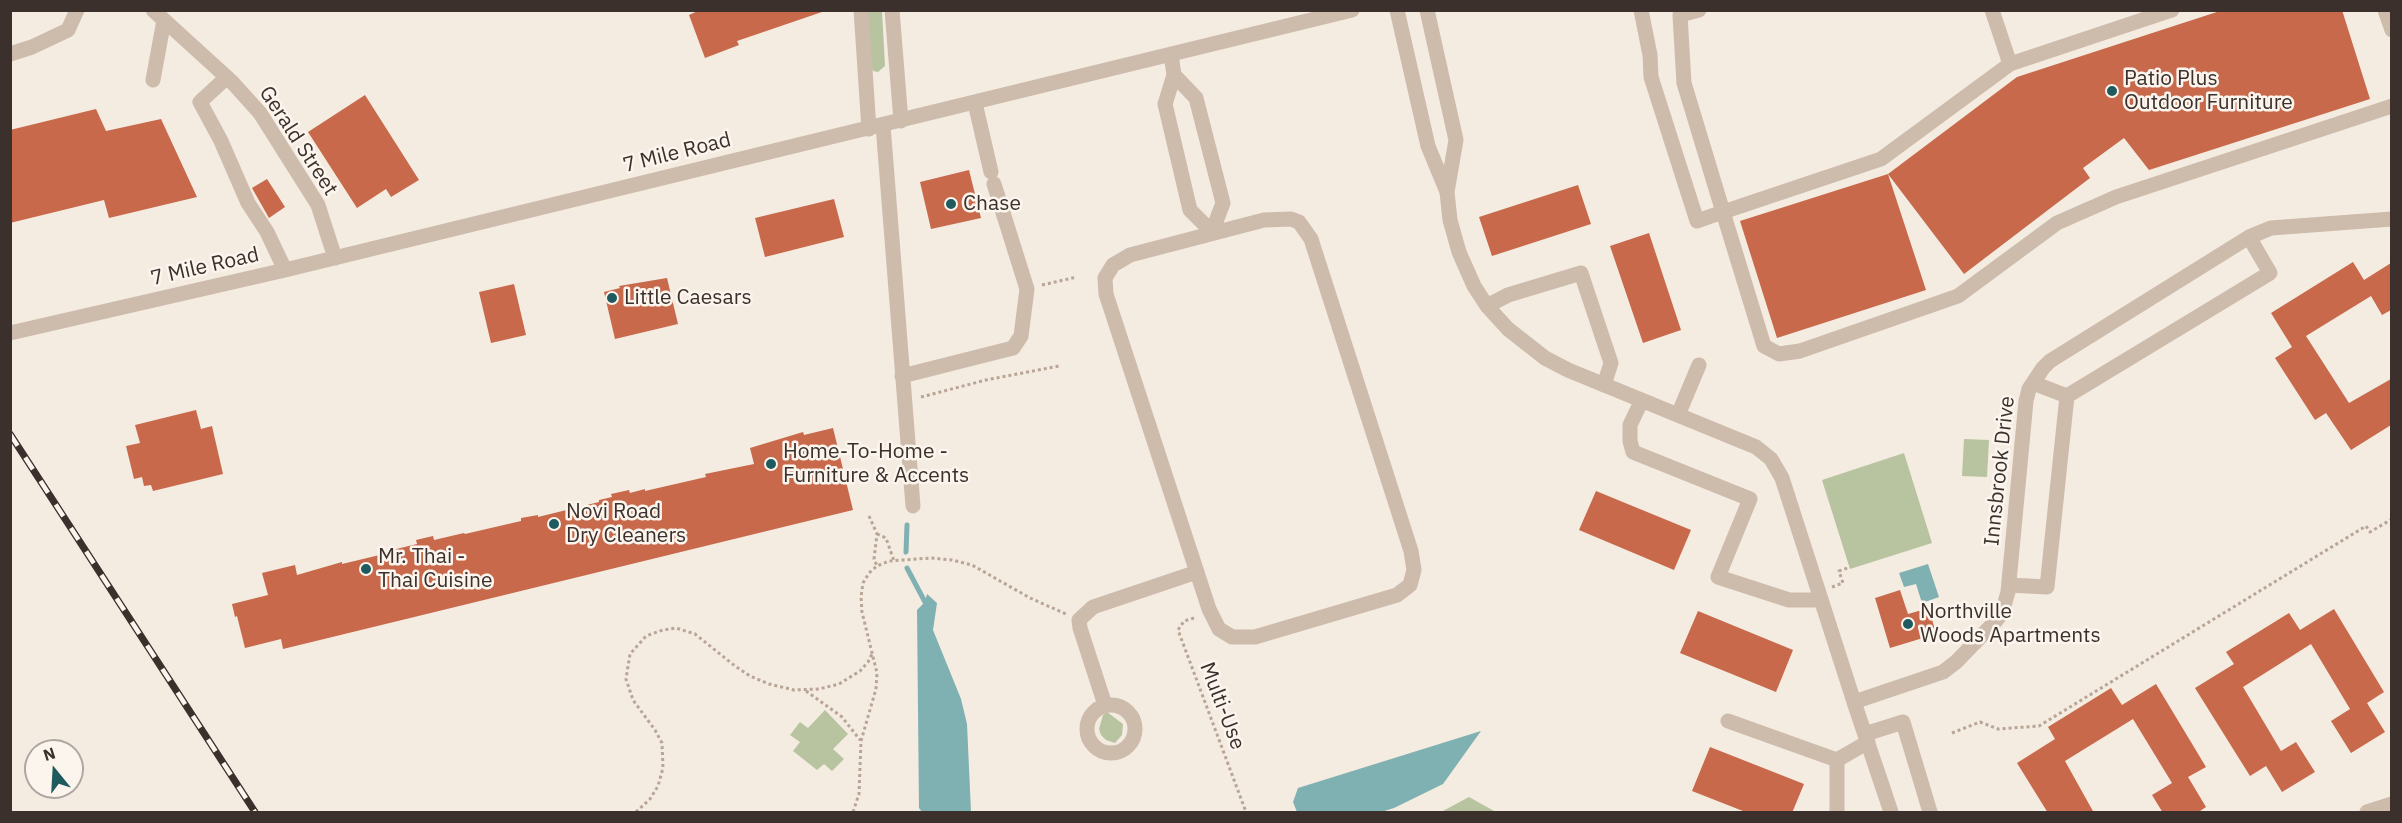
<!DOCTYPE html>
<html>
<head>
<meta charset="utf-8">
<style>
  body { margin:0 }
  #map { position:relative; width:2402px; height:823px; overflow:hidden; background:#f4ebe1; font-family:"IBM Plex Sans",sans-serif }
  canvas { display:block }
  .frame { position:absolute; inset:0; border:12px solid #3b302b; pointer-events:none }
  .north { position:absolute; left:24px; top:739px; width:60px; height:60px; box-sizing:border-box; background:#fbf5ee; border:2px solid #aea6a0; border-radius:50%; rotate:342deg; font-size:16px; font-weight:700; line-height:24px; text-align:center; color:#3b302b }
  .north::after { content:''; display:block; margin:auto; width:21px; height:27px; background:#1f5a5e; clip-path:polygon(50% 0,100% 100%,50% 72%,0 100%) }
</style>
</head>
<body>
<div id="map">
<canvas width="2402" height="823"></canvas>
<div class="frame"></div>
<div class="north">N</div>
</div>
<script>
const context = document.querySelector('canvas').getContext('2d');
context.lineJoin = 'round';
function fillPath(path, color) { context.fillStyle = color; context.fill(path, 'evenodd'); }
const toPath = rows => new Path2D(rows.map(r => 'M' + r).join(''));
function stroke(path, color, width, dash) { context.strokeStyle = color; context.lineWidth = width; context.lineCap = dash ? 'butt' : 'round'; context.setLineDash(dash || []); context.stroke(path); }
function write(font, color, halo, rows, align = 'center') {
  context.font = font + ' "IBM Plex Sans",sans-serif'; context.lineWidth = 5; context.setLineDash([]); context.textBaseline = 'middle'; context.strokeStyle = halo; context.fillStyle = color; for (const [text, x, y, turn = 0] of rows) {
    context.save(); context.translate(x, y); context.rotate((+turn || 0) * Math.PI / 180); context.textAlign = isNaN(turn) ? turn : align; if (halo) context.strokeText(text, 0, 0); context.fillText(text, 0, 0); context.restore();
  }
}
fillPath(toPath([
  [867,11,882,11,885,66,878,72,873,71,871,67],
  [1964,439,1989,440,1987,477,1962,476],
  [1904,453,1932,543,1850,569,1822,480],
  [825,710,848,734,833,749,844,759,832,771,824,764,817,770,793,751,800,742,790,735,800,722,808,728],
  [1107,712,1123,724,1122,735,1115,743,1106,740,1101,735,1099,729,1103,715],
  [1469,797,1496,812,1441,812]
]), '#b8c4a0');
fillPath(toPath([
  [1928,564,1939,597,1922,603,1916,584,1904,587,1899,573],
  [927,594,937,603,933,630,961,699,967,724,971,812,922,812,919,808,917,610,925,602],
  [1481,731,1443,784,1394,808,1381,812,1297,812,1293,802,1298,788]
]), '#7fb0b2');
stroke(toPath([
  [906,552,907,525],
  [907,568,925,602]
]), '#7fb0b2', 5);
fillPath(toPath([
  [700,10,822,10,822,12,737,41,739,45,705,58,689,15],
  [2223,10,2342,10,2370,99,2149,170,2124,138,2083,168,2090,178,1964,274,1888,174,2017,77],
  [365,95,419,180,391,197,386,189,357,208,308,132],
  [96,109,106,131,161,119,197,197,109,218,104,200,10,223,10,130],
  [969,170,981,218,931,229,920,182],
  [1888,174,1926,290,1777,338,1740,221],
  [267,179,285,207,269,218,252,188],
  [1578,185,1591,224,1492,256,1479,217],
  [834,199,844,237,765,257,755,218],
  [1649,233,1681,330,1643,343,1610,246],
  [2353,262,2364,280,2391,263,2391,310,2382,315,2371,296,2306,336,2349,403,2391,379,2391,425,2351,450,2326,413,2315,420,2275,358,2292,347,2271,313],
  [667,278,678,324,615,339,604,292,620,288,619,286],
  [514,284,526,335,491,343,479,292],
  [196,410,201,429,212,426,223,474,153,491,151,485,144,486,142,477,134,479,126,446,140,443,135,425],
  [833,428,853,510,283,649,281,639,245,648,237,616,235,617,232,604,268,595,262,573,295,565,297,575,342,562,342,564,388,553,388,551,417,544,416,540,433,536,434,540,464,533,465,534,521,521,521,518,538,515,538,517,599,502,599,500,612,497,611,494,629,490,630,493,645,489,645,491,706,477,705,474,754,464,750,448,803,432,804,435],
  [1596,491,1691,530,1674,570,1579,530],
  [1900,590,1908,614,1929,608,1936,634,1890,648,1875,598],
  [2334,609,2384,692,2367,703,2385,732,2351,753,2331,721,2350,709,2311,644,2243,687,2281,751,2296,742,2315,772,2282,792,2266,766,2250,776,2195,688,2234,664,2226,652,2289,613,2300,630],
  [1698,611,1793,650,1776,692,1680,653],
  [2156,684,2206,767,2188,777,2206,807,2197,813,2163,813,2152,795,2172,783,2133,719,2065,761,2094,813,2048,813,2017,763,2055,739,2048,727,2111,688,2122,705],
  [1710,747,1804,784,1792,813,1748,813,1692,791]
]), '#c8694b');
stroke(toPath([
  [1042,285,1077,277],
  [921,397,986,380,1059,366],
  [869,516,877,534,874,559,877,566],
  [877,534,886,538,894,561],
  [1832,587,1843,583,1839,571,1850,567],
  [1194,618,1184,621,1178,630,1246,812],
  [806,691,842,717,860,740],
  [1952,733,1980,722,1998,729,2039,726,2366,526,2370,532,2392,519],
  [636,812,650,799,658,786,663,768,662,743,655,730,633,700,626,679,630,654,646,636,663,630,676,628,695,634,735,666,750,676,769,684,794,690,819,689,839,684,860,671,868,662,872,654],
  [853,812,859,794,861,741,876,689,877,673,862,612,861,597,863,583,869,573,877,566,889,561,931,558,952,560,972,565,1030,598,1066,614]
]), '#b9a596', 3, [3, 3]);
stroke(toPath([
  [153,10,232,82,260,113,318,205,335,258],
  [861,10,869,129],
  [892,10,901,121],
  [1397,10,1428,146,1447,192,1450,220,1459,252,1474,286,1487,306,1508,329,1545,358,1568,370,1756,447,1771,459,1782,478,1854,702],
  [1427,10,1456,140,1447,192],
  [1641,10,1650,55,1651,77,1697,221,1723,212,1764,346,1779,354,1800,351,1958,296,2057,223,2116,197,2392,106],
  [1699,10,1680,15,1684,83,1723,212,1881,159,2010,64,2172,10],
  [1992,10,2010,64],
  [2385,10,2392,30],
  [10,54,32,47,68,30,77,10],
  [1171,54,1174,75,1165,104,1190,210,1212,232,1223,203,1196,98,1174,75],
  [227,77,200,102,221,141,248,203,267,232,285,270],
  [153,80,164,20],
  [975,103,991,172],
  [883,125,913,506],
  [1291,219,1299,222,1311,239,1411,551,1414,570,1410,585,1397,595,1255,637,1232,637,1219,629,1209,609,1106,294,1105,278,1113,265,1130,255,1264,220,1291,219],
  [1487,306,1508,295,1581,273,1611,363,1604,385],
  [10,333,285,270,1352,10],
  [902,376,1013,348,1021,336,1027,289,994,184],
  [2067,396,2270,273,2249,237],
  [1642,400,1630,425,1630,441,1633,452,1750,499,1718,577,1789,600,1821,600],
  [1678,415,1699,365],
  [2009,585,2047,587,2067,396,2033,383],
  '1087 729a24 24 0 1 1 48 0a24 24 0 1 1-48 0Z',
  [1105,705,1080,628,1079,620,1093,607,1197,572],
  [1728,721,1837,760],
  [1865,734,1903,722,1930,812],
  [1837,812,1837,760,1868,742],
  [1891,812,1854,702,1943,672,1956,662,1994,623,2002,613,2008,592,2026,401,2029,389,2043,368,2050,361,2249,237,2271,228,2392,219],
  [2367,812,2392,804]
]), '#cdbbac', 15);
const rail = toPath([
  [10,434,255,812]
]);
stroke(rail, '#3b302b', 7);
stroke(rail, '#fbf5ee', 4.5, [14]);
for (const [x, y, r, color] of [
  [2112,91,6,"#1f5a5e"],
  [951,204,6,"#1f5a5e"],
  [612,298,6,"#1f5a5e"],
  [771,464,6,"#1f5a5e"],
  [554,524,6,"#1f5a5e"],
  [366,569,6,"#1f5a5e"],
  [1908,624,6,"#1f5a5e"]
]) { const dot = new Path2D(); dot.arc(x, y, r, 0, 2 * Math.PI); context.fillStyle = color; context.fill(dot); stroke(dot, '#fbf5ee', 2); }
write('21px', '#3b302b', '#fbf5ee', [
  ["Patio Plus",2124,79],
  ["Outdoor Furniture",2124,103],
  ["Chase",963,204],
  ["Little Caesars",624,298],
  ["Home-To-Home -",783,452],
  ["Furniture & Accents",783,476],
  ["Novi Road",566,512],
  ["Dry Cleaners",566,536],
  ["Mr. Thai -",378,557],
  ["Thai Cuisine",378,581],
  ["Northville",1920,612],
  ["Woods Apartments",1920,636]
], 'left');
write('21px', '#3b302b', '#fbf5ee', [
  ["Gerald Street",298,141,57],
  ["7 Mile Road",677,153,-14],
  ["7 Mile Road",205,267,-13],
  ["Innsbrook Drive",2000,471,-84],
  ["Multi-Use",1222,706,69]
]);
</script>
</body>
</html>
